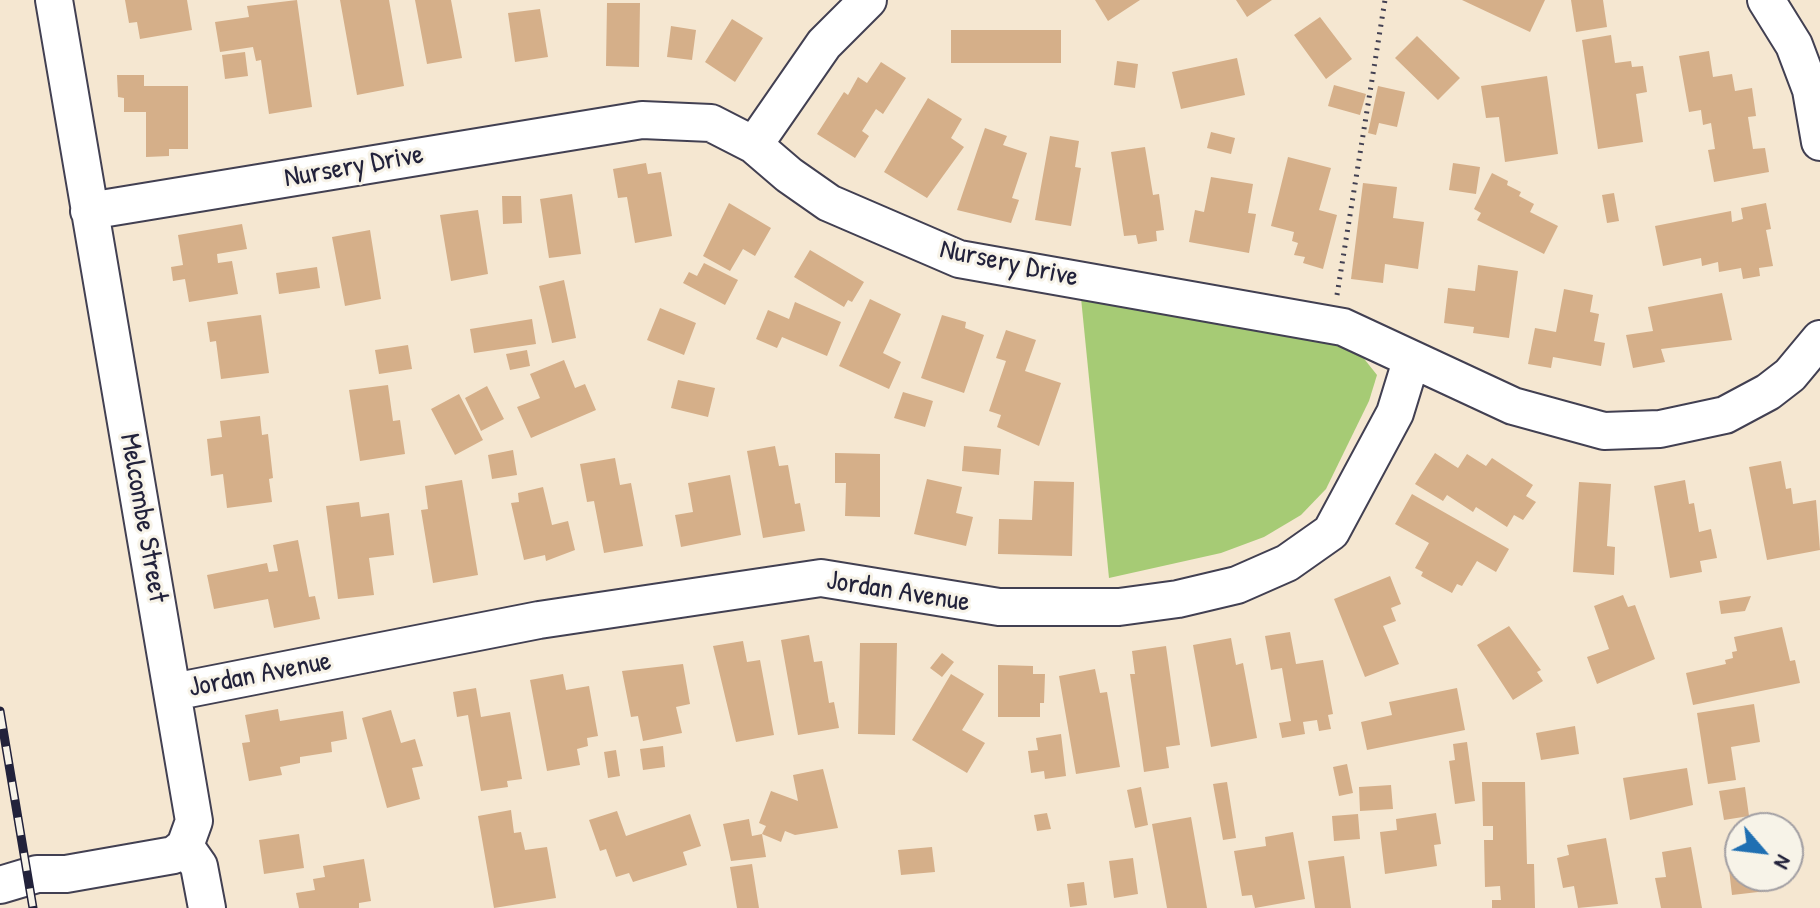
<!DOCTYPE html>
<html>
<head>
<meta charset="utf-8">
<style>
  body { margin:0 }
  #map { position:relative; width:1820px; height:908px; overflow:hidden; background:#f5e7d1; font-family:"Patrick Hand",sans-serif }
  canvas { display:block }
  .north { position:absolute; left:1724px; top:812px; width:80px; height:80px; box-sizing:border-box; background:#f7f3e8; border:2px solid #a29fa3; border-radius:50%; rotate:118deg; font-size:22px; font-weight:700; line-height:32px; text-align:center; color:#22223b }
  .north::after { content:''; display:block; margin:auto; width:28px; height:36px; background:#1f6fb2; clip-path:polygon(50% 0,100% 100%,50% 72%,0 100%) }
</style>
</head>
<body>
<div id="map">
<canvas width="1820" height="908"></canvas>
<div class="north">N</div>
</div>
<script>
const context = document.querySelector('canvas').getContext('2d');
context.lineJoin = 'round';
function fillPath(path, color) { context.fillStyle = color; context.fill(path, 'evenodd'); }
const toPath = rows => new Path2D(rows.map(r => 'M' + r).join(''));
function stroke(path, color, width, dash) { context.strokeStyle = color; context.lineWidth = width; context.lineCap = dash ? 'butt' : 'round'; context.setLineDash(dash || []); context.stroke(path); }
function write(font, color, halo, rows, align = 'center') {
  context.font = font + ' "Patrick Hand",sans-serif'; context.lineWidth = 6; context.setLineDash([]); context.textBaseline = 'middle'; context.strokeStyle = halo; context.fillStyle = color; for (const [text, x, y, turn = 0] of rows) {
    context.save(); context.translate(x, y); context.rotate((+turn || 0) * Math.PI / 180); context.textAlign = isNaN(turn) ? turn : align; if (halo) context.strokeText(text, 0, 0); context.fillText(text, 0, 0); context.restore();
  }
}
fillPath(toPath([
  [1081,298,1354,346,1377,375,1369,401,1326,489,1301,515,1264,537,1221,553,1109,578]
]), '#a6cb75');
fillPath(toPath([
  [125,0,187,0,192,30,140,39,137,22,129,23],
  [297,0,312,107,269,114,261,60,256,61,253,47,220,52,215,22,249,17,247,6],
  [340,0,389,0,404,86,357,95],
  [415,0,451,0,462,58,427,64],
  [1095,0,1140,0,1108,21],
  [1236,0,1272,0,1247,17],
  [1462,0,1545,0,1530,32],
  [1571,0,1603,0,1607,27,1576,32],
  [607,3,640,3,639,67,606,66],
  [540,9,548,57,515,62,508,13],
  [1320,17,1352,59,1326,79,1294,35],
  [732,19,763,38,735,82,705,62],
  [671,26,696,30,692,60,667,57],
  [951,30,1061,30,1061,63,951,63],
  [1611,35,1615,63,1631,61,1632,67,1643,66,1647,92,1636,94,1643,142,1598,149,1582,40],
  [1417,36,1460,78,1438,100,1395,58],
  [1709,51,1713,77,1732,74,1735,91,1752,88,1756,116,1748,117,1753,149,1765,148,1769,172,1714,182,1708,150,1715,149,1711,123,1703,125,1701,110,1689,112,1679,56],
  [245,52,248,76,225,79,222,55],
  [1237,58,1245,95,1181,109,1172,72],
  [1117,61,1138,64,1135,88,1114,85],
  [881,62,906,78,883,114,876,109,862,131,869,136,855,158,817,134,844,92,848,95,858,77,867,83],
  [117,75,144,75,144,86,188,86,188,149,169,149,169,156,146,157,146,112,124,112,124,98,118,97],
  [1547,76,1558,154,1505,162,1499,117,1486,118,1481,86],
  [1334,85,1366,94,1360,115,1328,106],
  [1378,86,1405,92,1397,127,1379,123,1376,135,1368,133],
  [928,98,962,119,951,138,964,147,927,198,884,172],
  [985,128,1007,136,1003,145,1027,153,1012,198,1019,200,1011,223,957,210],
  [1211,132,1235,138,1231,154,1207,148],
  [1050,136,1079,141,1075,167,1081,168,1071,226,1035,220],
  [1145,147,1153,195,1159,194,1164,230,1156,231,1157,241,1138,244,1136,235,1124,236,1111,152],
  [1288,157,1331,168,1319,210,1337,215,1323,269,1303,263,1305,257,1294,255,1298,243,1292,241,1294,232,1271,226],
  [646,163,648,174,661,172,672,236,635,243,627,197,618,198,613,169],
  [1453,163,1480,167,1476,194,1449,190],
  [1492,173,1508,181,1507,185,1521,192,1519,196,1534,204,1530,212,1558,226,1544,254,1477,220,1481,213,1474,209],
  [1211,177,1253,184,1248,213,1256,214,1249,253,1189,242,1195,210,1204,212],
  [1363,183,1397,187,1393,218,1424,222,1418,269,1385,264,1383,283,1351,279],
  [1614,193,1619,221,1607,223,1602,195],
  [572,194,581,254,549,258,540,199],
  [502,196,521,196,522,223,503,224],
  [729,203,771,228,755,256,743,249,730,271,703,256],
  [1766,203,1771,229,1766,230,1773,266,1759,268,1760,276,1743,279,1741,268,1719,272,1718,262,1702,266,1701,258,1663,266,1655,226,1731,211,1732,222,1743,219,1741,208],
  [478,210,488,274,451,281,440,215],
  [242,224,247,249,217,254,218,263,232,261,238,294,189,302,185,279,173,281,171,267,183,265,178,235],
  [370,230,381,299,345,306,332,237],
  [810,250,864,282,852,302,848,300,844,307,794,277],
  [704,263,738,280,725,305,683,283,689,272,697,276],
  [1478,265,1518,271,1509,338,1473,333,1474,327,1444,323,1448,288,1475,291],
  [317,267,320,288,279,294,276,273],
  [564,280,576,338,552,343,539,286],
  [1564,289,1593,295,1590,312,1599,314,1594,341,1605,343,1601,366,1553,357,1551,368,1528,364,1535,328,1556,332],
  [1722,293,1732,340,1661,349,1665,362,1633,368,1626,335,1653,331,1648,307],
  [870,299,901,314,883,353,901,362,889,389,839,366],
  [795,302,841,322,827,356,782,337,777,348,756,339,768,310,789,319],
  [660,308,696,323,684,355,647,340],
  [261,315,269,373,221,379,216,341,210,342,207,322],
  [942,315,966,322,965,328,984,335,964,393,921,378],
  [532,319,536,344,474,353,470,329],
  [1006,330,1036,340,1025,371,1061,383,1039,446,997,427,1001,415,989,411,1006,361,996,358],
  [408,345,412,369,379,374,375,350],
  [527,350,530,366,510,370,506,354],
  [564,360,575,388,585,384,596,410,531,438,517,407,540,398,530,374],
  [678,380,715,388,708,417,671,408],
  [388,385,393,421,400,420,405,454,360,461,349,390],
  [487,386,504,419,481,431,465,398],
  [903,392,933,401,925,427,894,418],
  [459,394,483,440,455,455,431,409],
  [260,416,262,435,268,434,273,478,269,479,272,502,227,508,223,474,211,476,207,439,222,437,220,421],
  [775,446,779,466,788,465,795,504,800,503,805,531,763,538,747,451],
  [964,446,1001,449,999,475,962,471],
  [513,450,517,475,492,479,488,455],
  [835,453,880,454,880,517,845,516,846,483,835,483],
  [1435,453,1458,468,1467,454,1486,466,1492,458,1533,485,1526,496,1536,502,1523,520,1514,515,1507,527,1476,507,1473,512,1447,495,1443,501,1415,484],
  [615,458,620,485,631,483,643,546,604,553,594,501,587,502,580,464],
  [1781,461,1786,489,1791,488,1793,504,1816,500,1820,550,1767,560,1749,467],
  [730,475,741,535,681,547,675,515,693,512,688,483],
  [927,479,962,487,956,513,973,517,966,546,914,534],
  [462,480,478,575,433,583,421,510,428,509,425,486],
  [1685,480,1689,504,1694,503,1699,532,1711,529,1717,558,1700,561,1702,572,1670,578,1654,486],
  [1034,481,1074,482,1072,556,998,554,999,519,1032,520],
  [1579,482,1611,484,1607,546,1615,547,1614,575,1573,572],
  [543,487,552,525,568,521,575,550,546,561,545,555,524,560,511,503,519,502,518,493],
  [1412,494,1509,549,1496,572,1477,561,1462,586,1457,584,1452,593,1421,576,1423,572,1415,568,1429,543,1395,524],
  [359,502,361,517,389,513,394,555,369,558,374,595,338,599,326,506],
  [298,540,309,597,315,596,320,619,274,628,268,599,214,609,207,575,267,563,269,572,278,571,273,545],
  [1390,576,1401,604,1391,608,1396,621,1383,626,1399,664,1365,677,1334,599],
  [1623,595,1628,607,1635,605,1655,659,1597,684,1587,657,1609,649,1594,606],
  [1751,596,1745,611,1721,614,1719,601],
  [1509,626,1541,670,1537,672,1543,681,1513,700,1477,645],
  [1782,627,1790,661,1795,660,1800,683,1693,705,1686,673,1726,664,1725,660,1733,658,1732,652,1737,651,1734,637],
  [1290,632,1296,664,1323,660,1333,714,1328,715,1331,729,1319,731,1317,720,1303,722,1305,734,1282,738,1279,723,1291,721,1282,668,1271,670,1265,636],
  [809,635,814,662,822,661,829,703,834,702,839,728,798,735,781,640],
  [1231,638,1236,665,1243,663,1257,738,1211,747,1193,645],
  [743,641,747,662,760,660,774,735,736,742,713,646],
  [860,643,897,643,895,735,858,734],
  [1166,646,1180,745,1166,747,1169,768,1144,772,1130,674,1135,674,1132,651],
  [942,653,954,662,942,677,930,668],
  [683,664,690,704,676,707,682,733,643,741,638,716,631,717,622,671],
  [998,665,1033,666,1033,674,1045,674,1044,703,1040,703,1040,717,998,717],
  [1095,669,1100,693,1107,692,1120,767,1076,774,1059,676],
  [563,674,566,690,589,686,598,736,587,738,588,746,577,749,580,765,547,771,530,680],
  [951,674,984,694,962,730,985,743,967,773,912,740],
  [476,688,481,717,510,712,522,779,507,781,508,787,481,791,468,715,457,717,453,692],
  [1457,688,1465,730,1367,750,1361,722,1392,715,1389,702],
  [1754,704,1760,742,1731,747,1736,780,1708,784,1697,713],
  [278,709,280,721,343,711,347,739,331,742,332,752,300,757,300,763,280,767,282,775,249,781,242,743,250,742,245,715],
  [391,710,401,743,415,739,423,766,412,768,420,799,387,808,362,718],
  [1575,726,1579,754,1541,760,1536,733],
  [1061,734,1066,776,1045,779,1044,771,1031,773,1028,751,1038,750,1036,738],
  [1467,742,1475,801,1455,804,1449,761,1455,760,1453,744],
  [663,746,665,767,643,770,640,749],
  [616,750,620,776,608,778,604,752],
  [1347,764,1353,793,1339,796,1333,767],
  [1687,768,1693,805,1630,820,1623,778],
  [823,769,838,828,795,835,785,831,781,842,762,834,766,826,759,823,771,791,798,801,793,775],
  [1227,782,1236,838,1223,840,1213,784],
  [1482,782,1525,782,1527,864,1534,864,1535,908,1492,908,1492,900,1501,900,1500,886,1485,887,1484,840,1493,840,1493,826,1483,826],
  [1391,785,1393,809,1360,811,1359,787],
  [1141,787,1148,825,1135,828,1127,790],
  [1745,787,1749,816,1724,820,1719,791],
  [511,810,514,833,521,832,525,850,547,847,556,898,494,908,478,816],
  [617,811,626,836,690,814,701,846,683,852,687,865,633,882,629,873,616,877,606,849,600,851,589,820],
  [1047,813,1051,829,1037,831,1034,815],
  [1436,813,1441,844,1434,845,1437,866,1385,874,1380,832,1397,830,1396,819],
  [1358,814,1360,839,1334,841,1332,816],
  [1191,817,1207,908,1167,908,1152,824],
  [749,819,752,836,762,834,766,857,731,861,723,824],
  [1293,832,1305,899,1255,908,1252,895,1242,896,1234,851,1266,846,1265,837],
  [299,834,304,868,264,874,259,840],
  [1606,838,1618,904,1578,908,1574,886,1563,888,1557,858,1569,855,1567,845],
  [1740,841,1740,876,1766,876,1767,891,1732,895,1726,843],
  [932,847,935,872,901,875,898,850],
  [1691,847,1702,908,1661,908,1655,878,1666,877,1662,852],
  [1344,856,1351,908,1315,908,1308,861],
  [1133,858,1138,894,1114,898,1109,861],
  [364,859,371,901,359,903,359,908,299,908,296,893,315,890,313,879,325,877,323,866],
  [752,864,759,908,737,908,730,867],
  [1084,882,1087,905,1070,907,1067,884]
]), '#d5af89');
const minor = toPath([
  [1766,0,1794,45,1811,90,1820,142],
  [754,145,824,44,868,0],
  [89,211,642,120,711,123,754,145,789,175,829,203,959,259,1343,327,1513,406,1604,431,1660,429,1725,415,1768,392,1790,375,1820,339],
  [173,692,539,620,821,578,999,607,1119,607,1178,599,1237,585,1287,563,1331,532,1395,413,1411,361],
  [185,846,199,866,207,908],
  [0,885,37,874,66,874,174,855,185,846,194,821,54,0]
]);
stroke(minor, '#424052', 40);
stroke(toPath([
  [1337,295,1385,0]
]), '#424052', 5, [2, 6]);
stroke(minor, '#fff', 36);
const rail = toPath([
  [0,711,33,908]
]);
stroke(rail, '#22223b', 9);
stroke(rail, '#f7f3e8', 6, [18]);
write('28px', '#22223b', '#f7f3e8', [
  ["Nursery Drive",354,167,-10],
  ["Nursery Drive",1009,264,12],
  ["Melcombe Street",143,518,80],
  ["Jordan Avenue",898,592,9],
  ["Jordan Avenue",260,675,-11]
]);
</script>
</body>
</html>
